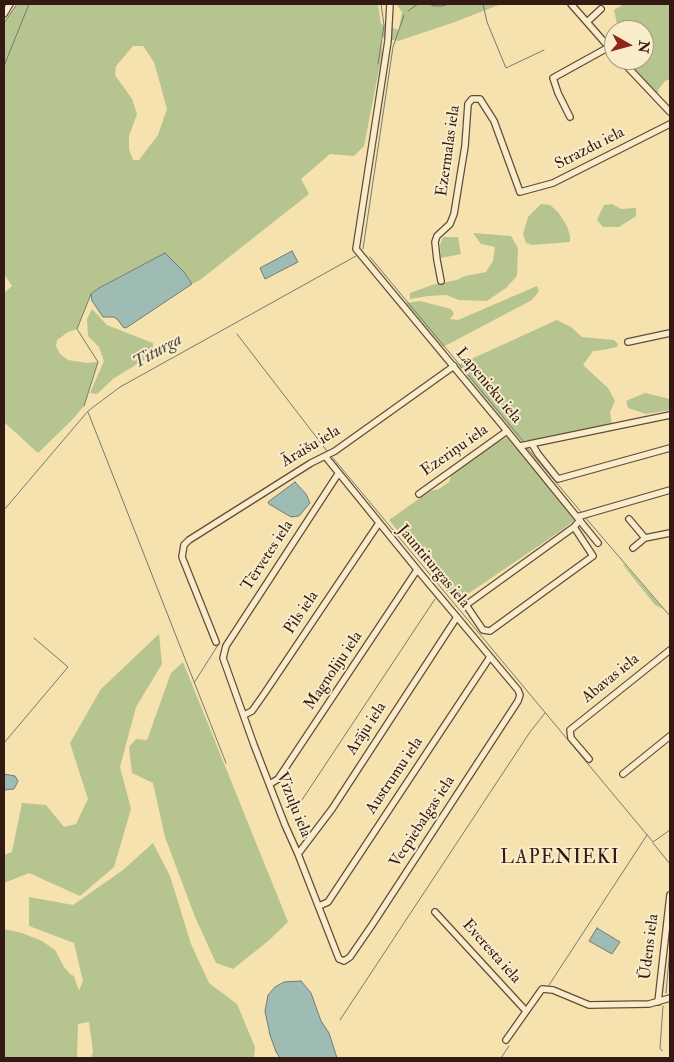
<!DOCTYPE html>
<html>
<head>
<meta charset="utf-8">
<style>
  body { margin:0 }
  #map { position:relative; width:674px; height:1062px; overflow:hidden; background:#f5e2af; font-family:"IM FELL Double Pica",serif }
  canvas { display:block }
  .frame { position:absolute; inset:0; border:5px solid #331a12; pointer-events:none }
  .north { position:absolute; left:604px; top:20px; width:50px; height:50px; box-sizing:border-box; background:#f8eccb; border:1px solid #a99881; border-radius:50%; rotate:97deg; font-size:14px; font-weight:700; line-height:20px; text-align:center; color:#331a12 }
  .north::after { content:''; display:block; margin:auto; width:18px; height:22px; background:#8f2418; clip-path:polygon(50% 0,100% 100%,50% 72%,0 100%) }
</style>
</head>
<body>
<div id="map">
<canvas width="674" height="1062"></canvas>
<div class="frame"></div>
<div class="north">N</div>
</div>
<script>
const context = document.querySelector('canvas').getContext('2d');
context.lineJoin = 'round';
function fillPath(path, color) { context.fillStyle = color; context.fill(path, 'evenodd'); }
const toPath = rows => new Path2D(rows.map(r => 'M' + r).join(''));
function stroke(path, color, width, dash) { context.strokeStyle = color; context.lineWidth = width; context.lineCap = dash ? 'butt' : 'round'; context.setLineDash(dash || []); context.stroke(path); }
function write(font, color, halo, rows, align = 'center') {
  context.font = font + ' "IM FELL Double Pica",serif'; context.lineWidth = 4; context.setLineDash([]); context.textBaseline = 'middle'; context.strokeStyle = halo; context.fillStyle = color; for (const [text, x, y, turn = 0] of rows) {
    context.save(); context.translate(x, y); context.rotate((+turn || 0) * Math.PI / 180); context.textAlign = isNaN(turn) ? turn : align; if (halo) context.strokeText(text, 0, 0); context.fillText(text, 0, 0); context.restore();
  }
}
fillPath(toPath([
  [17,4,378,4,381,24,399,30,402,12,396,4,501,4,455,22,398,41,381,37,382,54,364,146,354,156,330,154,301,179,309,194,200,280,192,284,184,272,165,253,99,288,91,294,77,329,68,332,57,340,56,346,60,354,68,360,87,363,98,362,84,406,72,420,38,453,4,422,4,293,12,286,4,274,4,23],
  [133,46,143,46,154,62,167,109,158,135,139,160,133,160,129,149,129,136,137,114,132,99,115,75,116,66],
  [622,4,670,4,670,79,665,81,658,90,658,100,624,63,626,60,644,60,644,30,624,30,617,24,614,10,621,6],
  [541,204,550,205,558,212,567,226,570,236,570,242,532,245,526,243,523,234,528,217],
  [612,204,621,209,636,208,636,216,619,227,603,227,597,220,604,205],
  [473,233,511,236,518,248,517,276,506,288,487,301,459,300,446,295,428,296,410,299,410,293,432,285,457,280,465,276,486,272,493,261,495,247,481,244],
  [443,237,458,237,461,254,441,258,440,245],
  [537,286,539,291,532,300,443,347,406,303,420,301,451,309,454,314,450,319,458,320],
  [92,309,107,325,153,343,153,354,113,379,97,394,90,393,104,361,99,347,88,336,87,319],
  [557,320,571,327,582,337,614,340,618,344,617,347,603,350,593,351,583,365,608,388,615,401,610,412,612,425,569,435,521,441,458,365],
  [645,393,670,399,670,410,646,414,628,408,626,401],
  [507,437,575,520,562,530,456,602,389,520,430,491,439,489,449,482,451,476,482,451],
  [624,564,660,605,663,609,655,605,623,565],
  [159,634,162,664,136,707,120,767,131,809,114,867,80,896,29,873,4,883,4,855,12,852,22,803,46,805,64,827,76,824,88,799,70,743,101,689],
  [183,662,288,922,267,942,233,969,216,963,195,917,165,837,153,783,132,773,129,747,136,739,147,740,171,673],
  [153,843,170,876,191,944,209,983,237,1004,255,1047,254,1058,91,1058,93,1052,89,1022,78,1024,77,1058,4,1058,4,929,22,933,42,941,55,950,64,967,70,974,74,976,79,991,83,981,74,943,29,926,29,897,73,905,123,870]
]), '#b6c48f');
const water = toPath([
  [292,251,298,262,265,279,260,268,292,251],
  [165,253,184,272,192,284,126,328,123,327,118,320,114,317,103,317,92,301,91,294,99,288,165,253],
  [295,482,306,494,310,503,299,516,291,517,269,504,268,502,295,482],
  [4,774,15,776,18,781,14,789,4,790,4,774],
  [597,928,620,942,612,954,589,941,597,928],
  [301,981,311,993,321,1021,329,1033,337,1058,280,1058,276,1052,270,1035,265,1011,268,995,275,987,284,982,301,981]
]);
fillPath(water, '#9fbcb4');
stroke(water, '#747b73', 1);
stroke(toPath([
  [429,4,434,6,443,6,447,4],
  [483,4,487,22,506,68,544,50],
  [408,11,418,4],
  [4,23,17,4],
  [378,64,384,25,381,4],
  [4,66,29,4],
  [363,249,393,47,404,15],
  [370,257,523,441],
  [237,334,327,451],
  [84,406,98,362,77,329,91,294],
  [88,412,226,763],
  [527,448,582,513],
  [333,458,653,842,670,830],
  [4,510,88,411,120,387,356,256],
  [584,516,670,616],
  [194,683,218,645],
  [4,743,68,667,34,638],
  [294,812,435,599],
  [653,843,670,864],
  [549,985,647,835],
  [666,993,670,949],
  [340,1020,530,732,545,713],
  [662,1051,660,1048,663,1006],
  [501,1058,509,1046]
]), '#747b73', 1);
const street = toPath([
  [390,4,388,41,356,249,507,431,598,543],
  [571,4,614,53],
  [4,14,10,4],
  [587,22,601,9],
  [621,60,670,112],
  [570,117,558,93,553,78,609,47],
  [441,281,437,260,435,242,437,236,450,224,454,214,465,146,468,104,472,99,480,99,494,121,520,192,553,183,670,124],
  [628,342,670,333],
  [532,444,538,454,558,479,670,448],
  [520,446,670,415],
  [325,456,420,573,518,690,520,695,518,701,372,925,350,957,344,961,339,959,337,954,298,854,285,825,254,745,223,658,226,646,338,474],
  [419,494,507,431],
  [577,517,670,490],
  [629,519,645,538,670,533],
  [574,527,593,556,490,631,483,630,466,605,574,527,580,520],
  [633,548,645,538],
  [216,642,182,557,184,545,189,540,311,463,335,451,454,366],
  [244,715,252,711,264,694,379,523],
  [589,759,571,738,570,730,670,650],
  [623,774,670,736],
  [270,784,278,779,417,570],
  [298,854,332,809,457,617],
  [319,906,328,902,490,657],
  [435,912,526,1011],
  [658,1002,670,895],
  [506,1040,542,989,553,990,589,1005,649,1004,670,998]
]);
stroke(street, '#644c39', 8);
stroke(street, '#f8eccb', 5.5);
write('16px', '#331a12', '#f8eccb', [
  ["Strazdu iela",590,149,-27],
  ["Ezermalas iela",449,151,-82],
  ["Lapenieku iela",488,386,50],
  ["Āraišu iela",311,447,-31],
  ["Ezeriņu iela",455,451,-35],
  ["Tērvetes iela",268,556,-57],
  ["Jauntiturgas iela",433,567,50],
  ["Pils iela",302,613,-56],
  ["Magnoliju iela",334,671,-56],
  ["Abavas iela",611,679,-39],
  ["Arāju iela",367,729,-57],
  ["Austrumu iela",395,776,-56],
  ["Vizuļu iela",293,805,68],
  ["Vecpiebalgas iela",423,822,-57],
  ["Ūdens iela",650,947,-83],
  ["Everesta iela",491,952,48]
]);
write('italic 18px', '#534b43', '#f8eccb', [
  ["Titurga",158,352,-29]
]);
context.letterSpacing = '1px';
write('19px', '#331a12', '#f8eccb', [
  ["LAPENIEKI",560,859]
]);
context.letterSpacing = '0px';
</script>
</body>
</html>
